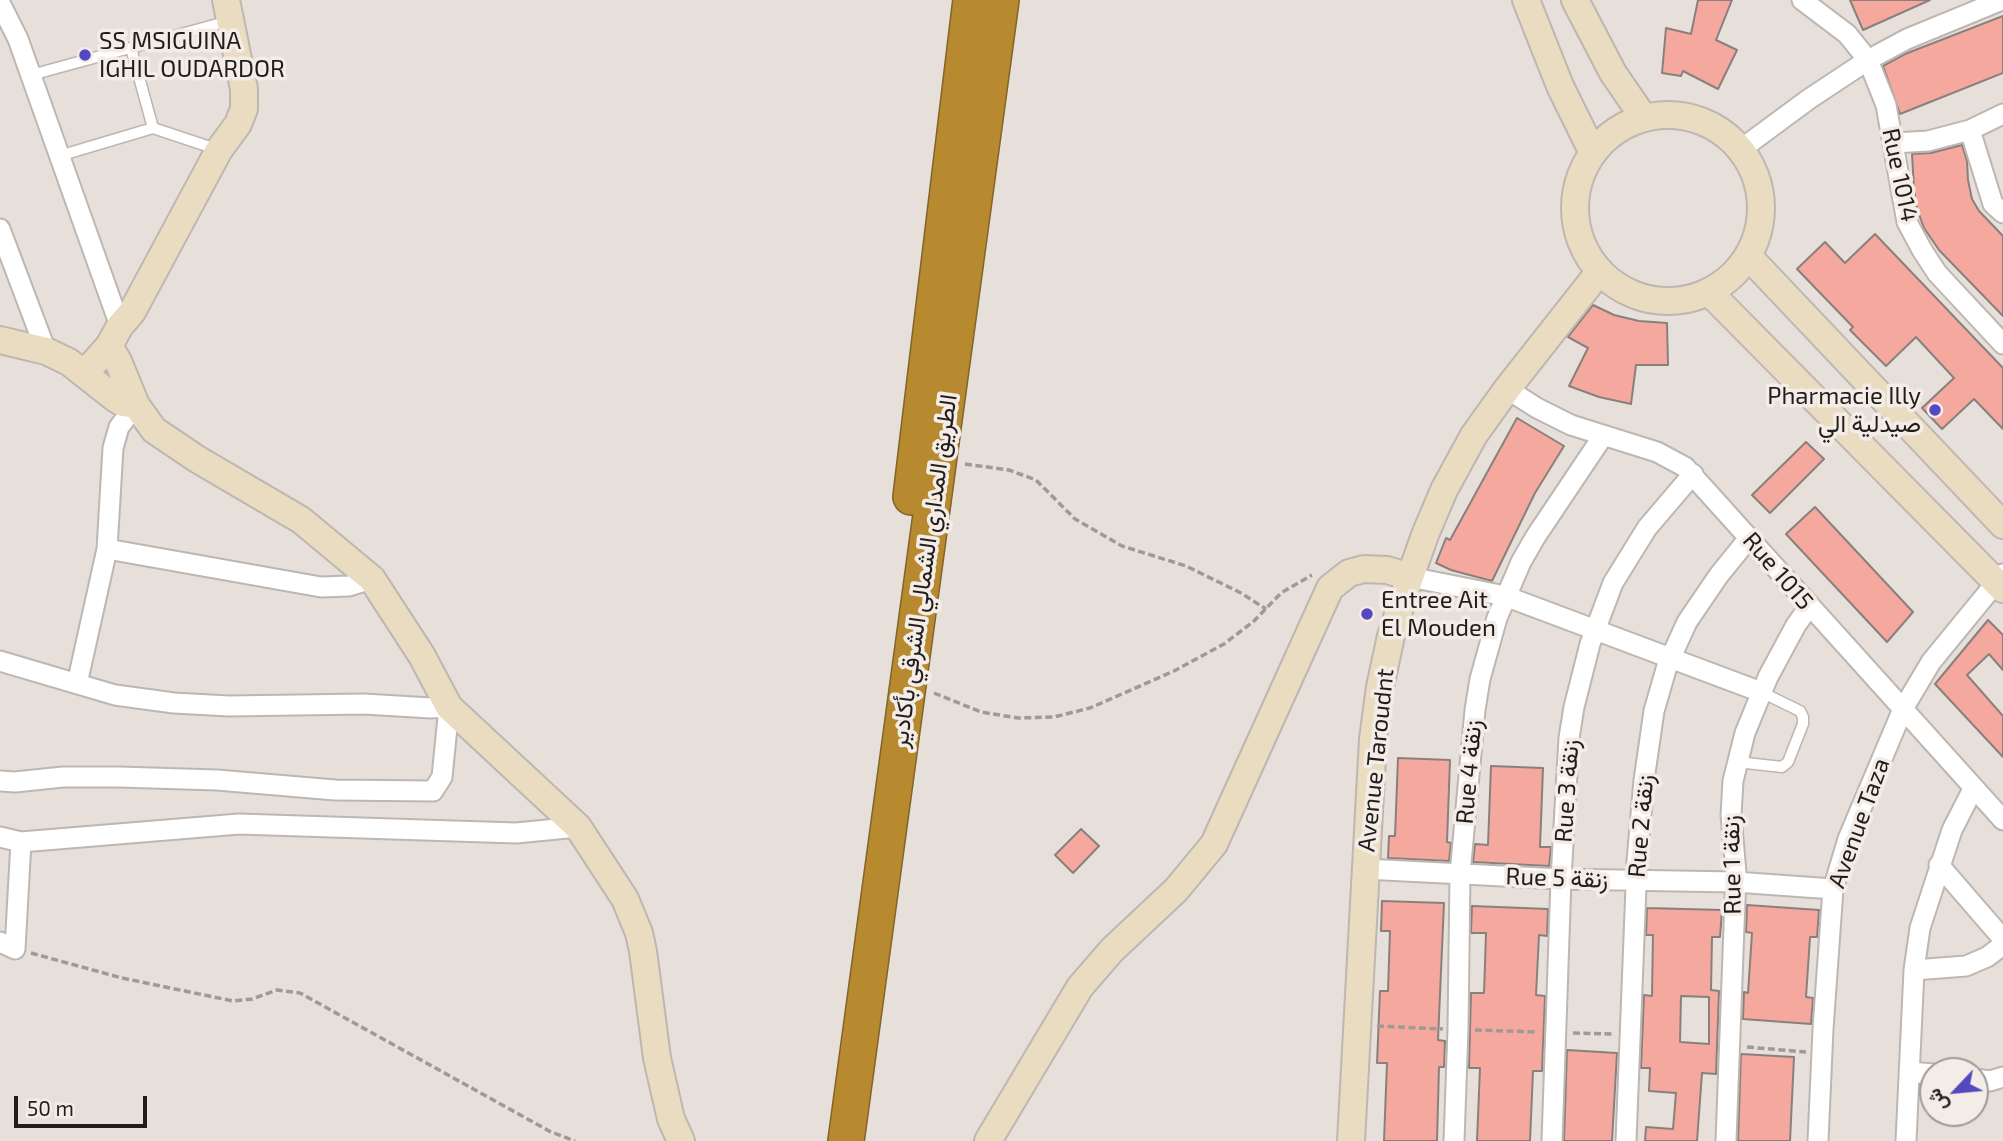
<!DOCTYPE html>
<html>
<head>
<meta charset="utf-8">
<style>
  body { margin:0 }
  #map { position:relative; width:2003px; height:1141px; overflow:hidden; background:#e7dfda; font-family:"Exo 2",Vazirmatn,sans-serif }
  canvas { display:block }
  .north { position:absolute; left:1919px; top:1057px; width:70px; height:70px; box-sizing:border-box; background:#f4ece7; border:2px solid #9f9995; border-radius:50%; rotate:244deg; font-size:19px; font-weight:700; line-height:28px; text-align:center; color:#201d1b }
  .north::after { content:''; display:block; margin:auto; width:24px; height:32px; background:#5549c0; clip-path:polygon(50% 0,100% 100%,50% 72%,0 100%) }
  .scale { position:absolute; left:14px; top:1096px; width:133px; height:32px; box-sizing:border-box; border:4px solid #201d1b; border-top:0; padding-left:9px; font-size:21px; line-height:24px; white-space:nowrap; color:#201d1b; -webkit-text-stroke:5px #f4ece7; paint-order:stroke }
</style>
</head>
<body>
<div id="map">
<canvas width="2003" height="1141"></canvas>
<div class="north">ش</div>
<div class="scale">50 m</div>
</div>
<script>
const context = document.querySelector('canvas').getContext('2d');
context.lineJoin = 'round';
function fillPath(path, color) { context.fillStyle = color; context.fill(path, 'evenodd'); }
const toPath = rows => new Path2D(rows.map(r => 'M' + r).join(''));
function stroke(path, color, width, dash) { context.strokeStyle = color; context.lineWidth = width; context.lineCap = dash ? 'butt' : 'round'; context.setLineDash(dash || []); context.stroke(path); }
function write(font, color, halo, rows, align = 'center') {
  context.font = font + ' "Exo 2",Vazirmatn,sans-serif'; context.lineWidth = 7; context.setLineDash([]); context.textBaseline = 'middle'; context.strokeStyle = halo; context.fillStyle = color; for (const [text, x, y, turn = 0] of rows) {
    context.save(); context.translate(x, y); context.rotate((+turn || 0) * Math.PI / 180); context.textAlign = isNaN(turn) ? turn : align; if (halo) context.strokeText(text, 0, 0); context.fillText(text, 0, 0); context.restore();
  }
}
const building = toPath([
  [1698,0,1732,0,1716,40,1737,50,1718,89,1683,71,1681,76,1662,73,1666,28,1691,34,1698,0],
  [1850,0,1930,0,1863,30,1850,0],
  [2003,16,2003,73,1900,114,1883,66,1905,54,2003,16],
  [1962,145,1967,161,1968,180,1972,199,1979,211,2003,236,2003,316,1939,250,1924,228,1917,209,1914,189,1912,154,1931,153,1962,145],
  [1875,234,2003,368,2003,429,1974,399,1942,429,1922,408,1954,378,1916,337,1886,366,1850,330,1853,327,1797,269,1825,242,1845,263,1875,234],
  [1593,305,1614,315,1639,321,1667,323,1668,365,1636,365,1631,404,1599,397,1569,386,1588,348,1568,337,1593,305],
  [1517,418,1564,446,1535,493,1492,581,1451,570,1436,563,1446,538,1450,540,1517,418],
  [1806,442,1824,459,1770,513,1752,495,1806,442],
  [1815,507,1913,612,1887,642,1786,534,1815,507],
  [1988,620,2003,635,2003,670,1989,654,1967,675,2003,716,2003,757,1935,684,1988,620],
  [1398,758,1450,760,1447,842,1451,843,1449,861,1388,858,1389,836,1395,836,1398,758],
  [1491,766,1543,768,1540,847,1551,847,1549,866,1473,862,1475,844,1488,845,1491,766],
  [1081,829,1099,846,1073,873,1055,855,1081,829],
  [1382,901,1444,903,1438,1040,1445,1041,1444,1067,1439,1067,1437,1141,1384,1141,1387,1063,1377,1063,1380,991,1388,991,1390,931,1381,931,1382,901],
  [1747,905,1819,910,1817,937,1810,937,1806,997,1813,998,1811,1024,1743,1019,1744,992,1748,993,1752,933,1746,932,1747,905],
  [1472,906,1548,909,1547,936,1539,935,1536,995,1545,996,1542,1071,1533,1071,1530,1141,1477,1141,1480,1068,1469,1068,1471,993,1484,993,1486,933,1471,933,1472,906],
  [1647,908,1722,910,1720,937,1712,937,1711,990,1719,991,1716,1074,1702,1073,1697,1141,1645,1141,1646,1127,1673,1129,1676,1093,1649,1091,1650,1068,1641,1068,1644,995,1652,996,1653,935,1646,935,1647,908],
  [1681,996,1709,997,1709,1044,1680,1042,1681,996],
  [1567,1050,1617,1053,1612,1141,1564,1141,1567,1050],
  [1741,1054,1794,1057,1790,1141,1738,1141,1741,1054]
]);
fillPath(building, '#f5a89d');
stroke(building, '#89807e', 2);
const lane = toPath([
  [131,48,153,128,219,150],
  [31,75,229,21],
  [59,156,153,128],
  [1737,762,1782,767,1788,762,1803,724,1803,717,1800,711,1761,692]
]);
const street = toPath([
  [1802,0,1847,34,1868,60,1886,105,1907,222,1922,250,1937,273,2003,344],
  [0,3,18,39,120,326],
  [1970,130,1993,204,2003,213],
  [1893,143,1928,141,1970,130,2003,114],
  [1740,150,1809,99,1868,60,1907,39,2002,0],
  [0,229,46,351],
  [1507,389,1537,408,1571,425,1657,452,1685,467,2003,820],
  [107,549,321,587,349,586,372,579],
  [1410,577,1505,596,1761,692],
  [0,661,115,695,174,703,229,706,364,704,431,708,449,707,442,777,433,791,335,790,217,780,119,777,63,777,15,782,0,781],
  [77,684,107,549,113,448,119,427,136,405],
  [0,837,21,842,239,824,516,833,578,827],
  [1939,865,2003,939],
  [1365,869,1561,879,1735,882,1833,889],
  [0,942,15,949,21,842],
  [1914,970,1966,966,1987,957,2003,945],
  [1910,1072,1933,1074],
  [1975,1079,1990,1081,2003,1077],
  [1454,1141,1458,1029,1460,874,1475,710,1480,679,1497,618,1521,562,1536,536,1603,436],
  [1552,1141,1561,879,1569,738,1574,707,1590,644,1613,583,1647,528,1693,474],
  [1626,1141,1637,861,1644,780,1654,711,1667,666,1687,622,1719,575,1749,538],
  [1726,1141,1736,873,1731,815,1733,781,1745,733,1768,677,1796,625,1809,607],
  [1818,1141,1823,1029,1833,889,1848,839,1903,709,1931,662,2003,574],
  [1906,1141,1914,970,1920,928,1952,830,1973,789]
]);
const secondary = toPath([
  [1526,0,1560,86,1593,153],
  [1575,0,1613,73,1644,118],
  '1575 208a93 93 0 1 1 186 0a93 93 0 1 1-186 0Z',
  [1748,256,2003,525],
  [1709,292,2003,589],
  [0,340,46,351,69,362,116,399,123,403,136,405],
  [109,346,118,361,136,405,154,430,197,459,301,520,372,579,422,656,449,707,578,827,625,899,639,933,643,951,657,1058,671,1119,681,1141],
  [85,373,109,346,120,326,132,312,219,150,238,124,244,109,244,89,226,0],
  [988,1141,1080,987,1112,950,1176,890,1214,844,1330,588,1349,573,1364,569,1387,570,1410,577],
  [1351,1141,1373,739,1380,687,1391,636,1410,577,1425,535,1444,490,1474,435,1507,389,1600,271]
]);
const highway = toPath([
  [911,497,971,0],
  [846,1141,1001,0]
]);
stroke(lane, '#beb6b1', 13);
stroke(street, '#beb6b1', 23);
stroke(secondary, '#beb6b1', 30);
stroke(highway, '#826428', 38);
stroke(toPath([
  [965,464,1009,470,1036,480,1075,519,1122,546,1186,566,1241,593,1266,609],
  [934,693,981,712,1018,718,1054,717,1090,708,1174,671,1224,644,1254,621,1281,593,1312,575],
  [31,953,122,978,233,1001,252,999,277,990,300,993,551,1132,575,1141],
  [1377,1026,1443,1029],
  [1475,1030,1537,1032],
  [1573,1033,1614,1034],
  [1747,1047,1806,1052]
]), '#a09a96', 3.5, [7, 3.5]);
stroke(lane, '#fff', 10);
stroke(street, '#fff', 19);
stroke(secondary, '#e9dcc1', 26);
stroke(highway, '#b78a2f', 35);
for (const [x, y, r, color] of [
  [85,55,7,"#5549c0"],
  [1935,410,7,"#5549c0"],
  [1367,614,7,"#5549c0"]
]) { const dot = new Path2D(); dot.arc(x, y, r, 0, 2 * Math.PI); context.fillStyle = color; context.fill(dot); stroke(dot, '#f4ece7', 2.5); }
write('24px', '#201d1b', '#f4ece7', [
  ["SS MSIGUINA",99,41],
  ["IGHIL OUDARDOR",99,69],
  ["Pharmacie Illy",1921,396,"right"],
  ["صيدلية الي",1921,424,"right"],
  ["Entree Ait",1381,600],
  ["El Mouden",1381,628]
], 'left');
write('24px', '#201d1b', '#f4ece7', [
  ["Rue 1014",1900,175,78],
  ["الطريق المداري الشمالي الشرقي بأكادير",924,571,-82],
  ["Rue 1015",1778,571,49],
  ["Avenue Taroudnt",1376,760,-84],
  ["Rue 4 زنقة",1469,772,-85],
  ["Rue 3 زنقة",1567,791,-86],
  ["Avenue Taza",1859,823,-70],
  ["Rue 2 زنقة",1641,826,-85],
  ["Rue 1 زنقة",1732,865,-91],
  ["Rue 5 زنقة",1557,878,2]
]);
</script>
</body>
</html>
